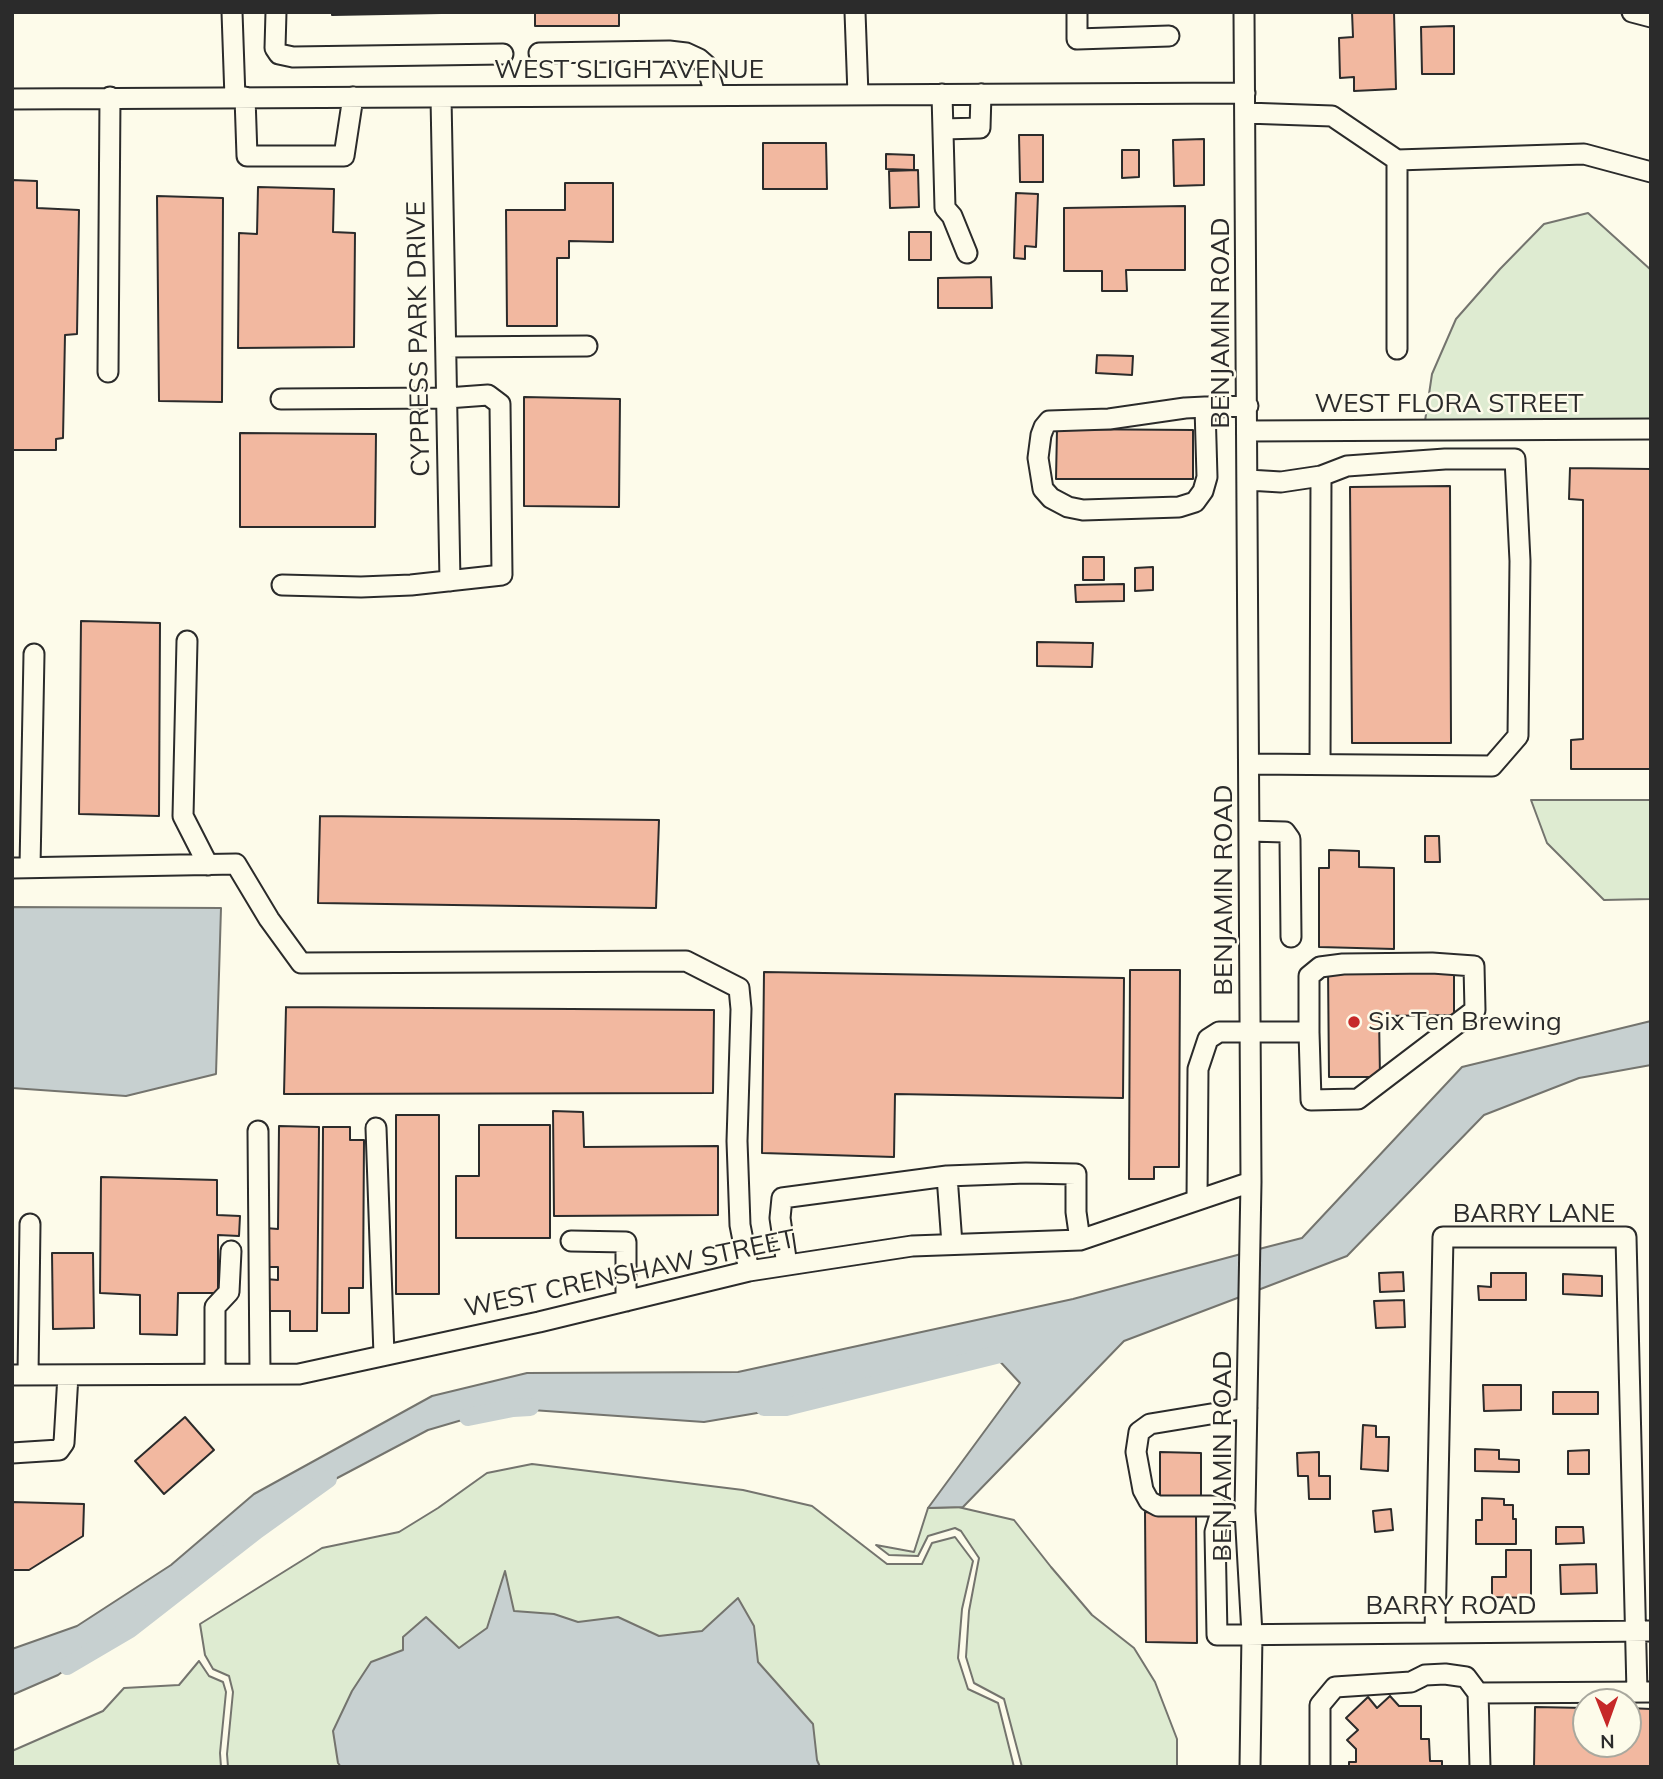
<!DOCTYPE html>
<html>
<head>
<meta charset="utf-8">
<style>
  body { margin:0 }
  #map { position:relative; width:1663px; height:1779px; overflow:hidden; background:#fdfbea; font-family:Mulish,sans-serif }
  canvas { display:block }
  .frame { position:absolute; inset:0; border:14px solid #2b2b2b; pointer-events:none }
  .north { position:absolute; left:1572px; top:1688px; width:70px; height:70px; box-sizing:border-box; background:#fdfbea; border:2px solid #a9a89e; border-radius:50%; rotate:179deg; font-size:19px; font-weight:700; line-height:28px; text-align:center; color:#2b2b2b }
  .north::after { content:''; display:block; margin:auto; width:24px; height:32px; background:#c62828; clip-path:polygon(50% 0,100% 100%,50% 72%,0 100%) }
</style>
</head>
<body>
<div id="map">
<canvas width="1663" height="1779"></canvas>
<div class="frame"></div>
<div class="north">N</div>
</div>
<script>
const context = document.querySelector('canvas').getContext('2d');
context.lineJoin = 'round';
function fillPath(path, color) { context.fillStyle = color; context.fill(path, 'evenodd'); }
const toPath = rows => new Path2D(rows.map(r => 'M' + r).join(''));
function stroke(path, color, width, dash) { context.strokeStyle = color; context.lineWidth = width; context.lineCap = dash ? 'butt' : 'round'; context.setLineDash(dash || []); context.stroke(path); }
function write(font, color, halo, rows, align = 'center') {
  context.font = font + ' Mulish,sans-serif'; context.lineWidth = 5; context.setLineDash([]); context.textBaseline = 'middle'; context.strokeStyle = halo; context.fillStyle = color; for (const [text, x, y, turn = 0] of rows) {
    context.save(); context.translate(x, y); context.rotate((+turn || 0) * Math.PI / 180); context.textAlign = isNaN(turn) ? turn : align; if (halo) context.strokeText(text, 0, 0); context.fillText(text, 0, 0); context.restore();
  }
}
const green = toPath([
  [1588,213,1651,270,1651,420,1425,421,1432,374,1456,319,1500,269,1544,224,1588,213],
  [1531,800,1651,800,1651,899,1604,900,1547,843,1531,800],
  [532,1464,743,1490,812,1506,887,1564,922,1564,932,1543,955,1537,973,1561,962,1609,958,1658,968,1689,998,1703,1014,1767,228,1767,227,1754,233,1692,229,1676,213,1669,205,1655,200,1624,322,1548,399,1532,438,1508,487,1473,532,1464],
  [958,1507,1014,1520,1051,1567,1092,1615,1134,1648,1155,1682,1177,1739,1177,1767,1022,1767,1004,1699,974,1683,966,1657,969,1611,979,1558,961,1531,955,1528,928,1536,918,1556,889,1555,876,1545,914,1552,928,1508,958,1507],
  [199,1661,209,1676,223,1682,226,1692,220,1753,221,1767,12,1767,12,1751,103,1711,124,1688,179,1685,199,1661]
]);
fillPath(green, '#deebd1');
stroke(green, '#74746e', 2);
const water = toPath([
  [12,907,221,908,216,1074,126,1096,12,1088,12,907],
  [1651,1021,1651,1065,1579,1078,1484,1115,1347,1256,1258,1290,1259,1249,1302,1238,1462,1067,1651,1021],
  [1241,1254,1240,1297,1124,1341,963,1507,928,1508,1020,1383,994,1355,775,1410,704,1422,503,1408,428,1430,290,1503,58,1675,12,1695,12,1649,77,1626,171,1565,254,1494,432,1396,527,1373,738,1372,1073,1299,1241,1254],
  [505,1571,514,1611,554,1614,578,1622,618,1617,659,1636,702,1631,738,1598,754,1626,758,1662,813,1724,817,1760,820,1767,341,1767,338,1763,333,1731,352,1691,371,1662,403,1650,403,1637,426,1617,459,1648,487,1628,505,1571]
]);
fillPath(water, '#c7d0d0');
stroke(water, '#74746e', 2);
stroke(toPath([
  [764,1407,786,1407,1016,1350],
  [468,1417,513,1408,530,1407],
  [67,1666,130,1629,257,1530,328,1479]
]), '#c7d0d0', 18);
const building = toPath([
  [332,12,496,12,332,15,332,12],
  [535,12,619,12,619,26,535,26,535,12],
  [1352,12,1394,12,1396,89,1354,91,1354,77,1340,78,1339,38,1353,37,1352,12],
  [1454,26,1454,74,1422,74,1421,27,1454,26],
  [1019,135,1043,135,1043,182,1020,182,1019,135],
  [1204,139,1204,185,1174,186,1173,140,1204,139],
  [763,143,826,143,827,189,763,189,763,143],
  [1122,150,1139,150,1139,177,1122,178,1122,150],
  [886,154,914,155,914,170,886,169,886,154],
  [918,170,919,207,890,208,889,171,918,170],
  [12,180,37,181,37,208,79,210,77,334,65,335,63,438,56,439,56,450,12,450,12,180],
  [565,183,613,183,613,242,569,241,569,258,557,258,557,326,507,326,506,210,565,210,565,183],
  [258,187,334,189,333,232,355,233,354,347,238,348,239,233,257,234,258,187],
  [1016,193,1038,194,1036,247,1025,246,1025,259,1014,258,1016,193],
  [157,196,223,198,222,402,159,401,157,196],
  [1185,206,1185,270,1126,270,1127,291,1102,291,1102,271,1064,271,1064,208,1185,206],
  [909,232,931,232,931,260,909,260,909,232],
  [991,277,992,308,938,308,938,278,991,277],
  [1097,355,1133,356,1132,375,1096,373,1097,355],
  [524,397,620,399,619,507,524,506,524,397],
  [1057,429,1193,430,1193,479,1056,479,1057,429],
  [240,433,376,434,375,527,240,527,240,433],
  [1570,468,1651,469,1651,769,1571,769,1571,740,1583,739,1583,500,1569,499,1570,468],
  [1450,486,1451,743,1352,743,1350,487,1450,486],
  [1083,557,1104,557,1104,580,1083,580,1083,557],
  [1153,567,1153,590,1135,591,1135,568,1153,567],
  [1124,584,1124,601,1076,602,1075,585,1124,584],
  [81,621,160,623,159,816,79,814,81,621],
  [1037,642,1093,643,1092,667,1037,666,1037,642],
  [320,816,659,820,656,908,318,903,320,816],
  [1425,836,1439,836,1440,862,1425,862,1425,836],
  [1329,850,1359,851,1359,867,1394,868,1394,949,1319,947,1319,868,1329,868,1329,850],
  [1454,967,1454,1015,1379,1016,1380,1077,1329,1077,1328,968,1454,967],
  [1130,970,1180,970,1179,1167,1154,1167,1154,1179,1129,1179,1130,970],
  [764,972,1124,978,1123,1098,895,1094,894,1157,762,1153,764,972],
  [286,1007,714,1010,713,1093,284,1094,286,1007],
  [553,1111,583,1112,584,1147,718,1146,718,1215,554,1216,553,1111],
  [396,1115,439,1115,439,1294,396,1294,396,1115],
  [479,1125,550,1125,550,1238,456,1238,456,1176,479,1176,479,1125],
  [279,1126,319,1127,317,1331,290,1331,290,1311,265,1311,265,1279,278,1280,278,1267,264,1267,265,1228,278,1229,279,1126],
  [323,1127,350,1127,350,1140,364,1140,363,1288,349,1288,349,1313,322,1313,323,1127],
  [101,1177,217,1180,217,1215,240,1216,239,1236,218,1235,218,1293,178,1293,177,1335,140,1334,140,1295,100,1293,101,1177],
  [52,1253,93,1253,94,1328,53,1329,52,1253],
  [1403,1272,1404,1291,1380,1292,1379,1273,1403,1272],
  [1491,1273,1526,1273,1526,1300,1479,1300,1478,1286,1491,1287,1491,1273],
  [1563,1274,1602,1276,1602,1296,1563,1294,1563,1274],
  [1404,1300,1405,1327,1376,1328,1374,1301,1404,1300],
  [1483,1385,1521,1385,1521,1410,1484,1411,1483,1385],
  [1553,1392,1598,1392,1598,1414,1553,1414,1553,1392],
  [185,1417,214,1450,164,1494,135,1461,185,1417],
  [1363,1425,1376,1426,1376,1437,1389,1437,1388,1471,1361,1469,1363,1425],
  [1475,1449,1499,1450,1499,1459,1519,1460,1519,1472,1475,1471,1475,1449],
  [1589,1450,1589,1474,1568,1474,1568,1451,1589,1450],
  [1160,1452,1201,1453,1201,1500,1160,1499,1160,1452],
  [1319,1452,1319,1476,1330,1476,1330,1499,1309,1499,1308,1476,1298,1476,1297,1453,1319,1452],
  [1482,1498,1504,1499,1504,1505,1513,1505,1513,1519,1516,1519,1516,1544,1476,1544,1476,1520,1482,1520,1482,1498],
  [12,1502,84,1504,83,1536,29,1570,12,1570,12,1502],
  [1391,1509,1393,1530,1375,1532,1373,1511,1391,1509],
  [1145,1512,1196,1513,1197,1643,1146,1642,1145,1512],
  [1556,1527,1583,1527,1584,1543,1556,1544,1556,1527],
  [1506,1550,1531,1550,1531,1598,1492,1597,1492,1577,1506,1577,1506,1550],
  [1596,1564,1597,1593,1561,1594,1560,1565,1596,1564],
  [1390,1696,1399,1706,1421,1706,1421,1739,1429,1739,1430,1761,1442,1761,1442,1767,1349,1767,1349,1762,1356,1762,1356,1749,1347,1740,1358,1730,1346,1718,1368,1697,1377,1708,1390,1696],
  [1535,1707,1586,1708,1586,1744,1628,1744,1628,1708,1651,1709,1651,1767,1534,1767,1535,1707]
]);
fillPath(building, '#f2b8a0');
stroke(building, '#2b2b2b', 2);
const minor = toPath([
  [232,12,235,98],
  [276,12,275,48,279,54,293,57,503,54],
  [855,12,858,95],
  [1077,12,1077,39,1169,36],
  [1244,12,1251,1182,1245,1511,1252,1634,1250,1767],
  [1632,12,1651,17],
  [539,53,669,51,686,53,699,59,707,66,715,95],
  [942,94,945,208,952,216,967,253],
  [245,97,247,156,344,156,353,97],
  [441,97,450,581],
  [12,99,1245,93],
  [1246,113,1332,116,1397,160,1584,154,1651,172],
  [943,129,980,128,981,94],
  [446,347,587,346],
  [1397,349,1397,160],
  [108,372,110,97],
  [281,399,447,398,488,395,500,404,502,575,411,585,361,587,282,585],
  [1205,407,1207,477,1203,491,1195,502,1179,507,1083,510,1068,507,1051,498,1043,489,1038,458,1041,435,1044,427,1049,421,1109,419,1185,408,1205,407,1215,407,1248,406],
  [1248,431,1651,429],
  [1248,480,1281,482,1321,476,1347,466,1445,459,1515,459,1520,561,1518,736,1492,766,1249,764],
  [187,641,183,816,208,865],
  [1320,764,1321,476],
  [1250,831,1285,832,1290,839,1291,937],
  [30,867,34,654],
  [12,868,236,864,269,919,301,963,686,961,739,988,741,1009,737,1141,740,1225,749,1271],
  [376,1128,384,1355],
  [258,1131,260,1374],
  [947,1176,1026,1173,1076,1174,1076,1212,1080,1240],
  [1197,1200,1198,1069,1208,1039,1219,1032,1309,1032,1311,1100,1358,1099,1475,1010,1474,966,1432,963,1343,964,1320,967,1309,976,1309,1032],
  [571,1241,626,1242,626,1301],
  [787,1265,780,1218,782,1198,947,1176,952,1244],
  [215,1374,215,1307,229,1292,231,1251],
  [12,1375,299,1374,539,1322,749,1271,912,1246,1080,1240,1251,1182],
  [28,1375,30,1224],
  [12,1453,59,1450,64,1443,68,1375],
  [1245,1511,1221,1512,1215,1532,1217,1635,1651,1631],
  [1221,1512,1216,1506,1158,1506,1149,1501,1143,1490,1136,1452,1139,1432,1150,1424,1247,1408],
  [1435,1632,1443,1237,1626,1237,1637,1692],
  [1478,1693,1480,1767],
  [1320,1767,1320,1705,1335,1687,1411,1682,1425,1675,1445,1674,1466,1677,1478,1693,1651,1692]
]);
stroke(minor, '#2b2b2b', 23);
stroke(minor, '#fdfbea', 19);
for (const [x, y, r, color] of [
  [1354,1022,7,"#c62828"]
]) { const dot = new Path2D(); dot.arc(x, y, r, 0, 2 * Math.PI); context.fillStyle = color; context.fill(dot); stroke(dot, '#fdfbea', 2.5); }
write('26px', '#2b2b2b', '#fdfbea', [
  ["WEST SLIGH AVENUE",629,70],
  ["BENJAMIN ROAD",1221,323,-90],
  ["CYPRESS PARK DRIVE",419,339,-91],
  ["WEST FLORA STREET",1449,404],
  ["BENJAMIN ROAD",1224,890,-90],
  ["BARRY LANE",1534,1214],
  ["WEST CRENSHAW STREET",630,1274,-12],
  ["BENJAMIN ROAD",1223,1456,-90],
  ["BARRY ROAD",1451,1606]
]);
write('26px', '#2b2b2b', '#fdfbea', [
  ["Six Ten Brewing",1368,1022]
], 'left');
</script>
</body>
</html>
